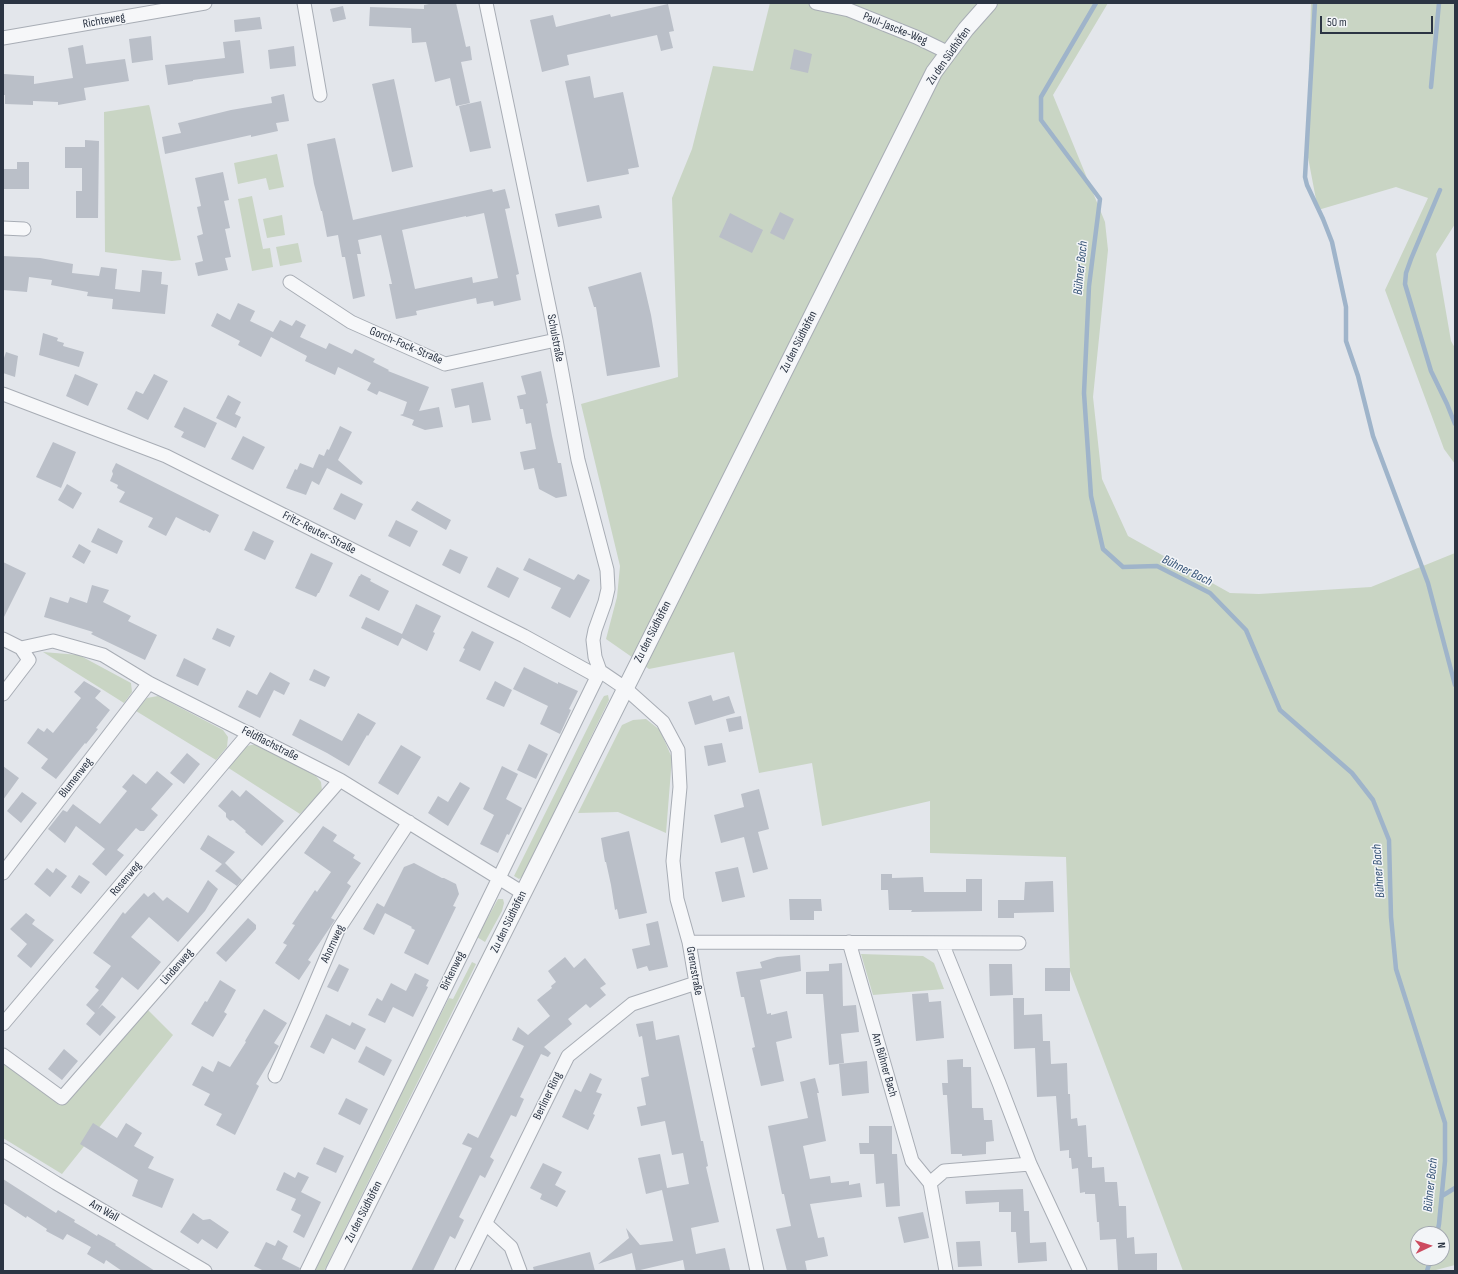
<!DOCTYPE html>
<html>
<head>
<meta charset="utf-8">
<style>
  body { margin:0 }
  #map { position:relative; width:1458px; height:1274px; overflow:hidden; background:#e3e6eb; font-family:"Sofia Sans Condensed",sans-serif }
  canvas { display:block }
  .frame { position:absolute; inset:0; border:4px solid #2b3443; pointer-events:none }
  .north { position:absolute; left:1410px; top:1226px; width:40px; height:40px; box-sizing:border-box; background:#f3f5f8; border:1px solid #a3a8b0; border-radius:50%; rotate:86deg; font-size:11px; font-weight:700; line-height:16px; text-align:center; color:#2b3443 }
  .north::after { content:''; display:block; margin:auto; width:14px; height:18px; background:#cd4b60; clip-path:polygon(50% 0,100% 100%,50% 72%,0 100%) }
  .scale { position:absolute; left:1320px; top:16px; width:113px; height:18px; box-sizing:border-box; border:2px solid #2b3443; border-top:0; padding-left:5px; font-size:12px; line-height:14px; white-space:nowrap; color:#2b3443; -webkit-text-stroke:3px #f3f5f8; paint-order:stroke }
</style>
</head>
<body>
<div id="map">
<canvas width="1458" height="1274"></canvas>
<div class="frame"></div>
<div class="north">N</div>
<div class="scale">50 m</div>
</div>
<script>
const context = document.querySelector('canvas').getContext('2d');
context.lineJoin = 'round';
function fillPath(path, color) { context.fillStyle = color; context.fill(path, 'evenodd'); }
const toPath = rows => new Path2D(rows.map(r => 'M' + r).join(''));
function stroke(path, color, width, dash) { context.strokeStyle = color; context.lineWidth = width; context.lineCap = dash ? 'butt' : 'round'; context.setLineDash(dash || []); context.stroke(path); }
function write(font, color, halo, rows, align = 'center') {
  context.font = font + ' "Sofia Sans Condensed",sans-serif'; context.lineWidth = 3; context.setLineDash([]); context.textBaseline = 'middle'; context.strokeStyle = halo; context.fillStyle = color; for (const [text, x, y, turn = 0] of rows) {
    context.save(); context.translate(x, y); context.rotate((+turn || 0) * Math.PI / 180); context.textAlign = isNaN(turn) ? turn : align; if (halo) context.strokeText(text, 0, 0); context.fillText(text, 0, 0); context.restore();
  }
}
fillPath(toPath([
  [770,3,1108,3,1053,95,1105,222,1108,250,1093,397,1102,479,1128,536,1230,593,1259,594,1371,587,1455,553,1455,1265,1432,1271,1183,1271,1070,971,1066,857,930,853,930,801,822,826,812,763,759,773,734,652,649,669,606,639,617,597,620,566,581,404,678,377,672,198,692,149,713,66,753,71],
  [1418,1234,1442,1234,1442,1258,1418,1258],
  [1311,3,1455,3,1455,224,1436,254,1451,341,1455,348,1455,464,1444,449,1385,290,1428,198,1396,187,1318,210,1307,152],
  [149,105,150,108,181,260,172,261,105,252,104,112],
  [277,154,284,187,269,190,266,178,238,184,234,163],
  [252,196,263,249,270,248,273,267,252,271,238,199],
  [282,215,285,235,267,238,263,219],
  [298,243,302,262,280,266,276,247],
  [43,652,79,655,131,683,132,692,124,703],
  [608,695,609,700,523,876,519,879,514,876,601,701,604,696],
  [158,696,223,730,228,737,227,747,216,760,136,711,147,698],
  [646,719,660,730,672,758,666,833,618,812,578,813,622,725,633,720],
  [258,744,316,776,321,782,322,791,300,814,227,767,244,747,251,745],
  [498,899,503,899,504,903,502,911,485,942,477,937],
  [861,954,923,956,934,963,944,989,873,995],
  [472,962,476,964,324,1271,312,1271,449,998,453,999],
  [148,1010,173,1035,62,1174,3,1138,3,1061,64,1102]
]), '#c9d5c4');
stroke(toPath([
  [1096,3,1041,97,1041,120,1100,199,1089,286,1084,393,1091,496,1103,549,1123,567,1157,566,1210,593,1246,630,1280,710,1352,773,1373,800,1389,840,1391,917,1396,969,1445,1123,1445,1161,1439,1224,1437,1234],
  [1315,3,1305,177,1307,185,1323,219,1332,242,1346,307,1346,341,1358,376,1373,436,1428,583,1455,685],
  [1431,87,1439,3],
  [1440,190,1411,259,1406,273,1405,284,1431,371,1447,404,1455,424],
  [1442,1196,1455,1188],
  [1427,1271,1431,1258]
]), '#9fb4ca', 4.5);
fillPath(toPath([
  [434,3,456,3,466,47,470,46,472,60,461,62,470,103,456,106,450,78,435,82,426,42,412,43,411,28,369,26,370,7,424,9,424,5],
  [668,4,674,31,669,32,673,48,661,51,657,35,567,55,569,65,542,72,530,20,553,15,556,27,610,14,611,17],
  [343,6,346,19,333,22,330,9],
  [260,17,262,29,235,32,234,20],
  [151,36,153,60,132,63,129,39],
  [240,40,244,73,193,80,193,81,168,85,165,65,225,58,223,42],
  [83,45,86,64,125,59,129,81,84,88,86,100,58,105,58,102,33,101,33,105,5,104,5,95,4,95,4,74,34,76,34,84,73,78,68,48],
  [294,46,296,66,270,69,268,50],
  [794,49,812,54,808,73,790,69],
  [590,76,594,98,623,92,639,167,628,169,629,174,587,182,565,81],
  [394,79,413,167,392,172,372,84],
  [284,94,289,121,276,123,278,131,251,137,251,135,165,154,162,137,181,133,178,123,231,110,272,103,271,97],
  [481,101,491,148,470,152,459,106],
  [335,138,353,220,492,189,493,192,505,189,510,208,505,209,519,274,516,275,521,300,494,306,493,301,477,304,476,298,416,311,417,315,396,319,389,284,392,284,381,235,358,240,361,254,357,254,365,296,353,299,345,257,342,257,338,235,327,237,322,211,321,211,314,184,307,144],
  [484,213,498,278,473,283,472,277,415,289,402,230,466,216,466,217],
  [85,140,99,141,98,218,76,218,76,191,82,191,82,168,65,168,65,147,85,147],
  [17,162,29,162,29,189,3,189,3,169,17,169],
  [223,172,229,200,224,201,230,228,225,229,231,257,225,258,228,270,198,276,195,263,203,261,197,236,203,234,197,207,201,206,195,178],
  [599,205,602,218,558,227,555,214],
  [780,212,794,219,784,240,770,233],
  [730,213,763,230,752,253,719,237],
  [3,256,40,258,73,264,72,273,99,276,101,267,117,269,115,289,140,292,142,270,162,272,161,284,168,285,165,314,112,309,113,299,87,296,88,292,51,285,52,280,29,277,27,292,3,290],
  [641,272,651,315,660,367,607,376,596,307,594,307,588,287],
  [238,303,255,311,250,321,273,332,280,320,292,326,296,320,306,325,300,337,326,349,329,343,352,354,355,349,375,359,373,362,389,370,388,371,429,387,419,411,439,407,443,427,425,430,412,425,414,420,400,415,403,414,407,402,379,391,377,395,367,390,371,383,338,367,335,375,305,361,307,356,271,337,261,357,238,345,240,341,211,326,217,313,230,320],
  [43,333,58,338,57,341,64,343,63,346,84,352,79,367,39,355],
  [6,352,18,356,15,377,3,373,3,361],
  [541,371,548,403,546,404,552,436,558,463,561,463,567,496,556,498,539,489,534,468,524,470,520,452,536,449,531,423,526,424,523,409,520,409,517,396,526,394,521,376],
  [75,374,98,384,88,406,66,396],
  [154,374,168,381,148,420,127,409,136,391,143,394],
  [483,382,491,420,472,423,469,405,455,408,451,389],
  [228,395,241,402,235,414,241,417,236,428,216,418],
  [184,407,217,423,205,448,181,437,184,432,174,427],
  [340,426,352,432,338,460,363,482,361,485,327,468,319,485,312,481,306,495,286,488,295,469,297,470,300,463,313,468,319,454,324,456,327,449,329,450],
  [243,436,265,447,253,470,231,459],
  [53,442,76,452,61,488,36,477],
  [116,463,219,515,210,533,205,530,204,531,176,517,166,536,148,527,153,518,119,502,125,492,117,488,118,485,110,481,113,474,112,471],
  [67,484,82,493,73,509,58,500],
  [341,493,363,504,355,520,333,509],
  [417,501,451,520,446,530,411,510],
  [396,520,418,531,410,547,388,536],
  [98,528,123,541,117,554,91,542],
  [253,531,274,541,265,560,244,550],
  [79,544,91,551,84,564,72,557],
  [450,549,468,557,460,574,442,565],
  [311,553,333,563,319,593,318,593,316,597,295,588],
  [529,558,574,580,578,574,590,580,570,618,551,608,561,588,523,570],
  [3,562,26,573,3,619],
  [497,567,519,578,509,598,487,587],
  [361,574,371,579,370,581,389,591,379,611,349,596,359,576,360,576],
  [92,585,109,590,103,602,131,616,128,621,157,635,145,660,91,634,93,632,44,617,50,597,68,603,70,597,87,603],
  [416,604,441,616,433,632,435,633,427,651,402,638,398,646,361,628,366,617,402,634],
  [217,628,235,636,230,647,212,639],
  [472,631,494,642,480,671,459,661,465,649,463,648],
  [184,658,206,669,198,686,176,676],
  [524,667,558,684,558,682,578,691,569,709,571,710,560,734,540,724,548,706,513,689],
  [314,669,330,677,325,687,309,680],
  [270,672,290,683,284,695,274,690,260,718,238,707,247,690,257,695],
  [84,681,101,691,95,698,110,710,96,728,98,729,86,744,85,743,56,779,41,768,48,759,27,743,38,728,44,732,47,728,53,733,81,698,74,692],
  [495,681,512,690,504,707,486,699],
  [711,695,713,701,729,696,735,713,695,725,688,702],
  [358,713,376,723,368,736,367,735,349,766,327,753,292,735,300,719,342,741],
  [741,716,743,729,729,732,726,719],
  [722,743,726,762,708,766,704,746],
  [529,744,548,754,536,779,517,770],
  [401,745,421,757,398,795,378,783],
  [187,753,200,764,184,784,170,773],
  [3,766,19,778,3,800],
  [502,766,518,774,506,799,522,808,509,835,507,834,498,853,480,844,494,815,483,809],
  [157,771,173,784,151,809,158,815,144,831,140,831,136,828,117,850,124,855,106,876,92,864,105,849,76,826,65,843,48,829,63,810,67,812,73,804,100,824,127,791,122,787,133,774,146,784],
  [460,782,470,788,448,826,428,813,438,796,448,802],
  [759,789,769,829,758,832,768,869,753,873,744,837,721,843,714,815,744,807,741,794],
  [232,790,240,797,246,790,284,821,262,846,245,832,246,831,233,820,230,821,226,817,226,813,218,806],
  [22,792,37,803,21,823,7,811],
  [323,826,337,835,333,841,355,855,353,858,361,863,347,883,351,886,331,918,335,920,308,960,311,962,299,980,275,963,287,945,283,943,295,925,292,924,315,890,317,892,331,872,304,853],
  [629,831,647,913,619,919,617,909,615,910,611,885,606,862,605,862,601,838],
  [208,835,235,852,225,863,242,880,237,886,215,871,222,864,200,849],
  [414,863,442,878,444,878,456,884,459,894,453,906,456,907,428,965,404,953,415,930,411,928,412,927,385,913,374,935,363,929,377,903,384,907,404,867],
  [738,867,745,897,722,902,715,872],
  [47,868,53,873,56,868,67,876,50,897,34,884],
  [881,874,892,874,892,878,923,877,924,892,966,892,966,879,982,879,982,911,911,912,912,910,889,910,888,890,881,890],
  [79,875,90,882,81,894,71,887],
  [208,880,218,889,205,911,178,942,149,917,131,937,161,962,138,990,122,977,98,1009,102,1005,116,1017,100,1036,86,1024,95,1013,86,1005,99,990,95,987,111,966,93,953,123,912,125,914,144,893,148,897,154,892,163,901,167,897,188,913],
  [1053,881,1054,912,1014,913,1014,918,998,918,998,900,1024,900,1025,882],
  [789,899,821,899,822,911,814,911,814,920,790,920],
  [26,913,35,920,32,924,54,940,31,968,17,956,27,944,10,929],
  [248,918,256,925,256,929,226,962,216,953],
  [658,921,668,967,649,971,647,966,637,969,632,949,650,945,646,924],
  [800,955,801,971,760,980,767,1014,771,1013,771,1015,787,1011,792,1038,776,1042,784,1081,761,1086,752,1048,755,1047,744,997,741,997,736,972,762,968,760,962,777,957],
  [565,957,574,968,585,958,606,984,600,988,606,995,590,1008,586,1004,568,1019,572,1024,544,1047,551,1053,548,1057,541,1054,520,1097,524,1099,516,1117,511,1115,490,1157,494,1160,485,1178,480,1175,459,1217,464,1220,455,1239,450,1236,433,1271,411,1271,472,1148,462,1144,468,1133,478,1138,524,1046,512,1040,518,1027,528,1035,550,1016,537,1000,552,988,551,986,556,982,548,971],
  [842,963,843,1006,856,1005,859,1032,841,1034,844,1063,829,1065,823,994,806,994,806,972,829,971,829,964],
  [339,964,349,969,338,992,327,987],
  [989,964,1012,964,1013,995,990,996],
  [1045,968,1070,968,1070,991,1045,991],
  [415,973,429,980,426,986,428,987,413,1017,393,1007,385,1023,368,1015,377,998,382,1001,391,983,406,991],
  [220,980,236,990,224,1012,227,1014,213,1037,191,1024,205,1001,207,1002],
  [928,993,929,1002,941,1001,944,1038,916,1041,912,994],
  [1013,998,1024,998,1024,1015,1042,1014,1043,1041,1050,1041,1051,1064,1067,1063,1068,1094,1070,1094,1071,1119,1077,1118,1078,1126,1086,1125,1088,1157,1092,1157,1092,1168,1104,1167,1105,1182,1117,1182,1119,1206,1126,1206,1127,1238,1134,1237,1135,1254,1157,1253,1157,1271,1118,1271,1116,1239,1100,1240,1099,1222,1097,1222,1095,1194,1085,1194,1085,1192,1080,1193,1078,1168,1072,1169,1071,1158,1069,1158,1069,1150,1060,1151,1056,1096,1037,1097,1035,1048,1014,1049],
  [264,1009,287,1023,274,1043,279,1046,256,1084,259,1086,235,1135,216,1125,222,1114,204,1105,210,1094,192,1085,202,1066,213,1072,218,1061,230,1067,246,1042,245,1041],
  [326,1014,350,1026,352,1022,366,1029,355,1050,332,1038,324,1054,310,1047],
  [653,1021,656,1040,679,1035,701,1141,703,1141,708,1166,706,1167,719,1222,691,1228,696,1254,725,1248,730,1270,723,1271,685,1271,683,1260,636,1271,632,1253,598,1264,629,1238,626,1228,640,1245,673,1241,662,1190,646,1194,638,1158,660,1154,667,1188,689,1184,683,1153,672,1155,665,1121,641,1126,637,1107,646,1105,641,1078,649,1076,642,1036,639,1037,636,1024],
  [366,1046,392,1060,384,1076,358,1062],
  [64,1049,78,1061,62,1080,48,1069],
  [963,1059,963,1067,971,1067,972,1108,983,1108,984,1120,992,1120,994,1141,986,1142,986,1154,962,1156,962,1154,951,1154,947,1095,943,1095,942,1083,948,1083,947,1060],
  [867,1061,869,1093,842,1096,839,1064],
  [590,1073,602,1079,596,1092,602,1094,593,1114,595,1115,588,1130,562,1117,575,1089,581,1092],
  [815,1078,819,1093,817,1093,826,1141,803,1146,810,1179,830,1176,831,1183,849,1181,849,1185,860,1183,862,1197,810,1204,818,1238,824,1237,828,1256,805,1261,807,1271,787,1271,776,1229,791,1226,784,1194,782,1194,768,1126,808,1118,800,1082],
  [346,1098,368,1109,360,1125,338,1114],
  [93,1123,117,1138,126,1123,142,1133,134,1146,154,1157,148,1168,174,1179,162,1208,132,1196,138,1180,80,1144],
  [869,1126,892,1126,892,1154,897,1154,900,1206,886,1207,884,1183,876,1184,874,1154,860,1154,859,1143,869,1143],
  [324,1147,344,1156,336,1173,316,1164],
  [543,1163,562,1172,555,1185,566,1191,557,1207,540,1199,542,1194,530,1188],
  [284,1172,295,1178,298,1172,309,1177,301,1192,321,1202,304,1238,293,1232,301,1215,291,1210,296,1199,276,1190],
  [3,1179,56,1213,58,1210,75,1220,74,1222,86,1229,97,1236,98,1234,116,1244,115,1245,155,1271,122,1271,106,1260,104,1264,87,1254,91,1247,67,1234,63,1240,46,1231,47,1229,27,1216,26,1218,3,1203],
  [1023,1189,1024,1211,1029,1211,1030,1243,1046,1242,1047,1261,1018,1263,1016,1232,1011,1232,1011,1212,999,1212,999,1202,966,1204,965,1191],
  [923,1212,929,1238,904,1243,898,1217],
  [193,1213,203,1220,210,1219,229,1232,217,1249,202,1239,198,1244,180,1232],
  [278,1240,288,1246,282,1259,300,1268,299,1271,264,1271,254,1266,266,1242,275,1246],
  [980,1241,982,1266,958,1267,956,1242],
  [590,1252,595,1271,534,1271,533,1267]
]), '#babfc8');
const minor = toPath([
  [304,3,320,95],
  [486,3,556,340,578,460,607,570,608,589,605,602,595,630,593,640,595,657,600,671],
  [816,3,849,10,916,37,949,53],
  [3,38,205,3],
  [3,228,24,229],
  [290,282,351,322,445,364,556,340],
  [3,394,166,456,524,636,593,674,600,671],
  [3,639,21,648,53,641,103,655,149,683,340,780,523,893],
  [600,671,625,688,663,722,678,750,680,787,673,861,677,899,689,942,696,983,757,1271],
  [3,694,29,660,21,648],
  [3,873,149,683],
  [689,942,1019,943],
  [849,942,912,1161,930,1183,946,1271],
  [942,943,999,1083,1030,1164,1080,1271],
  [3,1024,249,733],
  [3,1055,62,1098,340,780],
  [275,1076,304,1010,338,930,409,822],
  [3,1150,56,1183,205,1271],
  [930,1183,944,1171,1030,1164],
  [486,1224,511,1247,520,1271],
  [307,1271,600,671],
  [462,1271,568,1056,632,1004,696,983]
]);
const tertiary = toPath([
  [334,1271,934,72,966,29,989,3]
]);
stroke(minor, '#a8adb5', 15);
stroke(tertiary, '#a8adb5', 18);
stroke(minor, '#f6f7f9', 13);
stroke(tertiary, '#f6f7f9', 16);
write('12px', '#2b3443', '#f3f5f8', [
  ["Richteweg",104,21,-10],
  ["Paul-Jascke-Weg",895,29,22],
  ["Zu den Südhöfen",949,56,-55],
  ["Schulstraße",555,338,79],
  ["Zu den Südhöfen",799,342,-63],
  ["Gorch-Fock-Straße",406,346,23],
  ["Fritz-Reuter-Straße",319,533,27],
  ["Zu den Südhöfen",653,632,-63],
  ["Feldflachstraße",270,744,27],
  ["Blumenweg",76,778,-52],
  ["Rosenweg",126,879,-50],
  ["Zu den Südhöfen",509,922,-64],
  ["Ahornweg",333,944,-65],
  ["Lindenweg",177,967,-49],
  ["Birkenweg",453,971,-64],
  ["Grenzstraße",694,971,80],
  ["Am Bühner Bach",884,1065,74],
  ["Berliner Ring",548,1096,-64],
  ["Am Wall",104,1211,30],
  ["Zu den Südhöfen",364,1212,-63]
]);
write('italic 13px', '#355376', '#f3f5f8', [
  ["Bühner Bach",1081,268,-84],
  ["Bühner Bach",1187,571,26],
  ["Bühner Bach",1379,871,-94],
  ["Bühner Bach",1431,1185,-84]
]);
</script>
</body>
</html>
